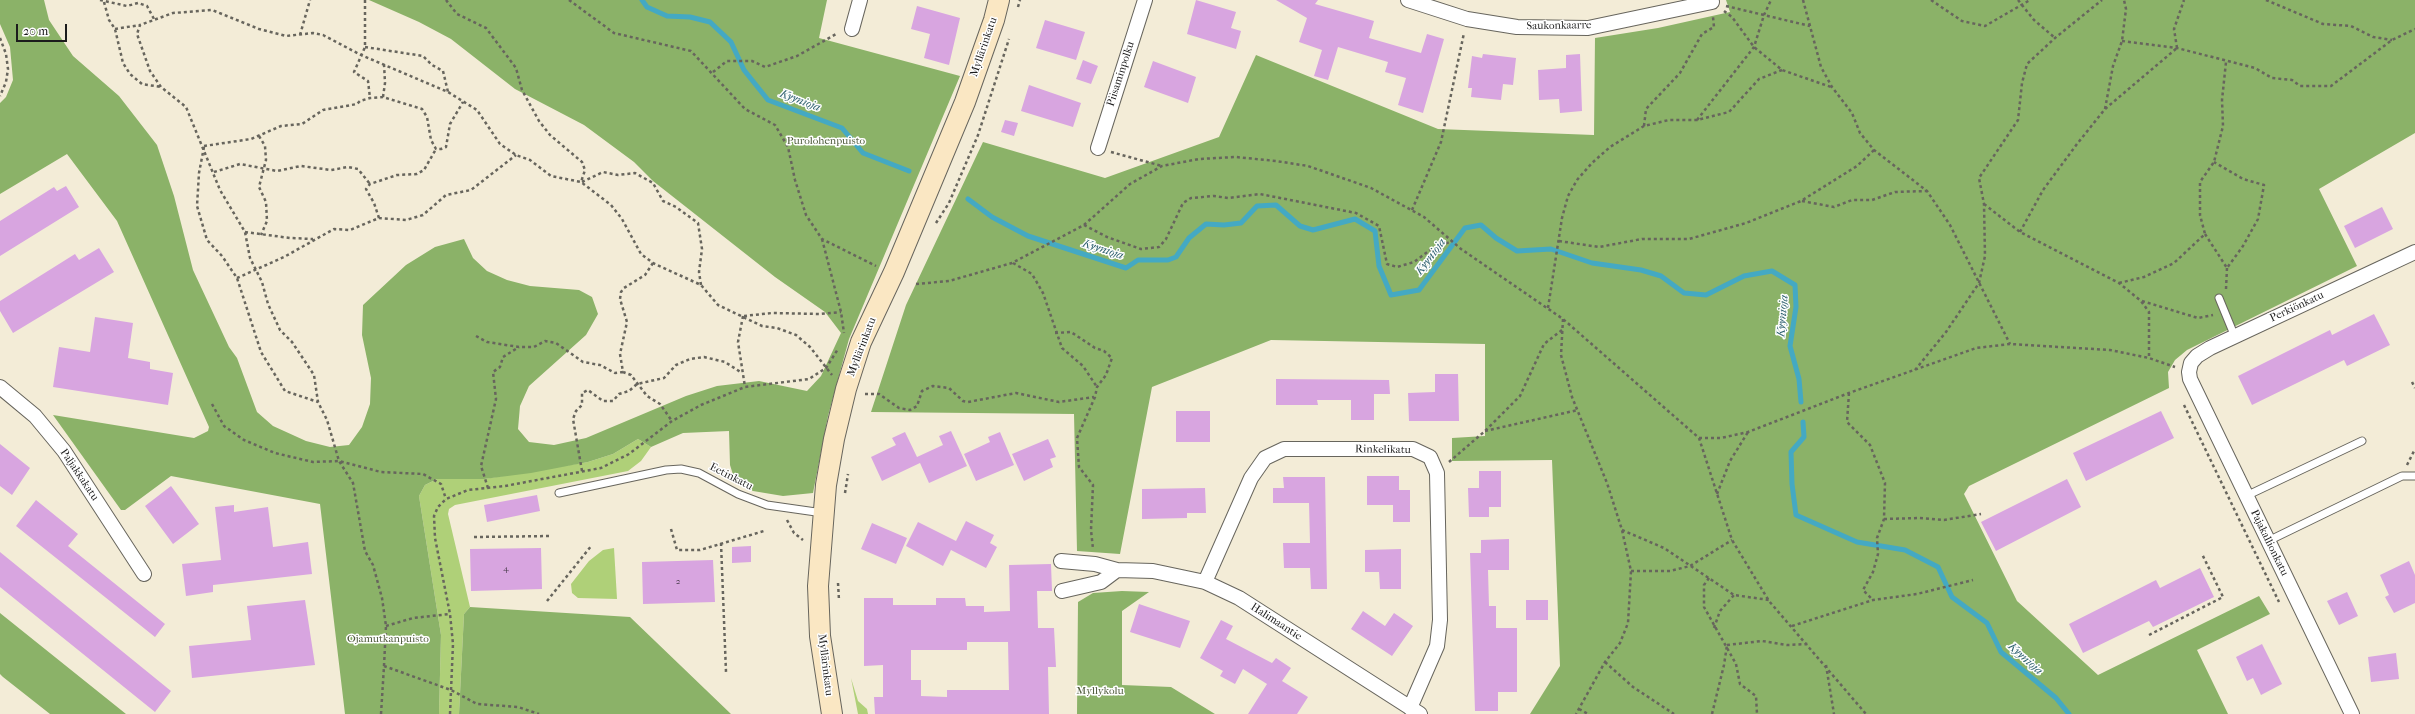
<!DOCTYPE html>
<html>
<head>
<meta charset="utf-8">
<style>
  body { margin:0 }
  #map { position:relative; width:2415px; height:714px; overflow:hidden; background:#f3ecd7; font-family:"IM FELL French Canon",serif }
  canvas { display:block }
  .scale { position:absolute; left:16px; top:24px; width:51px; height:18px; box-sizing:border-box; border:2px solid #1c1c1c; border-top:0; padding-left:5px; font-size:12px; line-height:14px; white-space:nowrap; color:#1c1c1c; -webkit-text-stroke:3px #fff; paint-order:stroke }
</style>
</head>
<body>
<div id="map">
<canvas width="2415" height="714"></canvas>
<div class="scale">20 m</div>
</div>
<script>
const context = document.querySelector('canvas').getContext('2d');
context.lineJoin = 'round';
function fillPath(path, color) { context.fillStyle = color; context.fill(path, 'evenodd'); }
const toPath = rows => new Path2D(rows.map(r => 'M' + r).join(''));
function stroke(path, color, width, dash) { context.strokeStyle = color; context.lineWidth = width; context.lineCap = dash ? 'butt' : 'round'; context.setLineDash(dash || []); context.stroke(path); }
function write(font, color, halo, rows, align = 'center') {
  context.font = font + ' "IM FELL French Canon",serif'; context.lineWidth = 3; context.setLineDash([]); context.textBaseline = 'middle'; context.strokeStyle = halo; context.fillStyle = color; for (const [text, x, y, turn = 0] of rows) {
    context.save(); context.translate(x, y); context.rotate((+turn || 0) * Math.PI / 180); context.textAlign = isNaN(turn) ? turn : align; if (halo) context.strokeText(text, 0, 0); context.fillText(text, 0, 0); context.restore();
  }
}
fillPath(toPath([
  [638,439,651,447,641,461,628,471,455,505,449,509,448,514,470,607,464,614,459,714,439,714,441,635,419,496,425,485,437,479,484,479,588,462,613,454],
  [614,548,617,599,578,598,572,593,571,584,589,561,603,550],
  [851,678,858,701,867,709,868,714,858,714]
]), '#afd078');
fillPath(toPath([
  [0,0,44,0,49,20,73,56,119,96,157,145,174,196,193,270,229,347,237,358,257,412,273,426,306,441,330,447,349,445,362,427,370,404,371,378,362,335,363,305,406,265,435,247,464,239,473,258,487,271,507,280,530,286,579,290,592,297,598,314,586,335,529,386,520,406,518,429,529,442,554,445,586,438,686,396,717,386,759,381,807,391,821,376,841,333,825,312,775,277,653,181,634,162,584,125,515,89,451,39,419,22,369,0,827,0,819,38,960,76,849,339,828,416,813,493,783,496,753,491,735,481,730,465,729,431,683,433,651,447,638,439,613,454,588,462,531,473,484,479,437,479,425,485,419,496,441,635,439,714,345,714,320,504,171,476,125,510,121,510,53,415,194,438,208,431,209,427,117,221,67,154,0,194,0,103,6,97,13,80,10,47,0,24],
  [1726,0,2415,0,2415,133,2319,189,2357,266,2187,350,2175,360,2168,372,2169,388,1969,486,1964,494,2017,601,2098,675,2259,596,2270,614,2197,650,2228,714,1530,714,1560,666,1552,460,1452,461,1452,438,1485,436,1485,344,1271,340,1152,387,1120,554,1077,551,1074,414,871,412,906,305,983,142,1105,178,1219,137,1256,55,1438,129,1594,135,1595,38,1658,28,1730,12],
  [1122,591,1149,592,1122,611,1122,685,1171,687,1215,714,1077,714,1078,602,1093,593],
  [470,607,630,617,731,714,459,714,464,614],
  [0,613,126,714,50,714,3,677,0,674]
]), '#8bb268');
stroke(toPath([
  [642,0,647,7,667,16,690,17,710,22,731,42,744,70,768,100,842,128,863,153,909,171],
  [968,199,992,217,1028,236,1126,268,1138,260,1168,260,1176,257,1189,238,1206,224,1224,225,1241,223,1257,206,1276,205,1300,226,1313,230,1355,219,1375,231,1379,266,1391,295,1419,290,1465,228,1481,225,1496,238,1517,251,1551,249,1592,263,1641,270,1661,276,1684,293,1706,295,1744,276,1772,271,1795,285,1796,307,1790,346,1799,379,1801,402],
  [1803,422,1804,437,1791,452,1792,484,1796,515,1857,542,1905,550,1938,567,1952,597,1987,623,2001,652,2056,698,2069,714]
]), '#44a9c3', 5);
fillPath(toPath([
  [1196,0,1236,12,1231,28,1241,31,1236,49,1187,34],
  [1276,0,1318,0,1315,4,1374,21,1369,38,1421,53,1427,34,1444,39,1423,113,1398,105,1406,78,1385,72,1388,62,1338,47,1328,80,1314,76,1322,50,1299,42,1307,18],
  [917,6,960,18,949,65,924,58,930,34,911,29],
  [1045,20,1085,32,1076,60,1036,48],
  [1483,54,1516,58,1513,85,1503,84,1501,100,1471,97,1472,88,1468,88,1472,56,1482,58],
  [1580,54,1582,111,1560,113,1559,99,1539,100,1538,70,1566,68,1566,55],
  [1083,60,1098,66,1091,84,1076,79],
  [1153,61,1196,77,1188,103,1144,87],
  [1029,85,1081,103,1073,127,1021,111],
  [1005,120,1018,123,1014,136,1001,132],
  [66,186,79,207,0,256,0,221,54,187,57,191],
  [2382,207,2393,229,2355,248,2344,226],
  [99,248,114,272,13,333,0,311,0,301,75,254,79,260],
  [2374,314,2390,345,2347,366,2344,360,2252,405,2238,376,2330,330,2332,335],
  [95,317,133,323,128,358,150,362,150,369,173,373,168,405,53,387,59,347,90,352],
  [1435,374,1458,374,1459,421,1409,421,1408,393,1435,392],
  [1276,379,1389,380,1390,394,1374,394,1374,420,1351,420,1351,400,1317,400,1318,405,1276,405],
  [1176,411,1210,411,1210,442,1176,442],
  [2161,411,2174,438,2086,481,2073,453],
  [951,431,967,466,929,483,920,463,882,481,871,457,896,445,892,438,905,432,917,457,943,445,939,436],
  [1000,432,1014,465,976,481,964,454,990,442,988,437],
  [1048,439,1056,457,1050,459,1053,467,1024,481,1012,454],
  [0,444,30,468,12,495,0,486],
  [1479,471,1501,471,1501,507,1489,507,1489,517,1469,517,1468,488,1479,488],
  [1367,476,1399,476,1399,490,1410,490,1410,522,1393,522,1393,505,1367,505],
  [1283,477,1325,477,1327,589,1311,589,1310,568,1284,568,1283,543,1310,543,1309,503,1273,503,1273,488,1284,488],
  [2067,479,2081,507,1996,551,1981,522],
  [171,486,199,524,173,544,145,506],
  [1205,488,1206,513,1187,513,1187,518,1142,519,1142,489],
  [537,495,540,511,487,522,484,505],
  [36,500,78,534,68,546,165,624,155,637,16,526],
  [234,505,234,512,268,507,273,547,308,542,312,574,213,585,213,592,186,596,182,564,221,560,215,507],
  [966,521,994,535,990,543,997,547,986,568,951,550,943,566,906,546,918,522,956,541],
  [872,523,907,538,896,564,861,549],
  [1509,539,1509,570,1488,570,1489,606,1496,606,1496,628,1517,628,1517,692,1498,692,1498,711,1475,711,1470,553,1481,553,1481,540],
  [751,546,751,562,732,563,732,547],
  [541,548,542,589,471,591,470,549],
  [1401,549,1401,589,1380,589,1379,572,1365,572,1365,550],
  [0,552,171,691,155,712,0,587],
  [713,560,715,602,643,604,642,562],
  [2409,561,2415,575,2415,603,2394,613,2385,597,2389,595,2380,575],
  [1051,564,1052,591,1037,591,1038,628,1054,628,1056,667,1048,667,1049,714,875,714,874,697,883,697,883,665,864,666,864,598,893,598,893,605,936,605,936,598,965,598,966,606,984,606,984,612,1010,611,1009,565],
  [967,642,1008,642,1009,690,947,690,947,697,921,696,921,680,911,680,911,650,967,650],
  [2200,568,2214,597,2153,627,2149,621,2083,653,2069,624,2156,580,2160,588],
  [2347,592,2358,616,2339,625,2327,601],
  [305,600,315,665,192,678,189,646,251,640,247,606],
  [1526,600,1548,600,1548,620,1526,620],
  [1139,604,1190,621,1180,648,1130,632],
  [1363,611,1385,626,1394,613,1413,626,1392,656,1351,629],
  [1221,620,1233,626,1226,639,1272,663,1276,658,1291,668,1282,681,1308,697,1297,714,1248,714,1267,684,1243,669,1235,684,1220,676,1223,671,1200,658],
  [2262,644,2282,684,2261,695,2253,678,2247,681,2236,657],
  [2396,653,2399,679,2371,682,2368,657]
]), '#d8a5e0');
const lane = toPath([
  [2219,298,2235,337],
  [559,493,666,470,681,469,699,473,738,494,767,505,823,513],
  [2246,496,2362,441],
  [2268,541,2402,476,2415,476]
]);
const street = toPath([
  [1408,0,1467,19,1517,27,1588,28,1712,2],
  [852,29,860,0],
  [1098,148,1145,0],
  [0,387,35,416,64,451,144,574],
  [1061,561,1095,564,1117,570,1153,571,1205,582,1239,598,1420,714],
  [1205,582,1251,478,1265,458,1284,449,1413,449,1430,457,1437,473,1440,620,1437,646,1410,708],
  [1062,591,1101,582,1117,570],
  [2352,714,2190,379,2189,372,2191,363,2197,356,2210,348,2415,252]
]);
const secondary = toPath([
  [832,714,820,636,818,586,826,485,834,439,846,389,861,342,894,272,965,102,994,20,999,0]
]);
stroke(lane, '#67655d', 9);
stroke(street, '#67655d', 16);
stroke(secondary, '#67655d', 22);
stroke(toPath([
  [100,0,127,6,138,3,147,6,154,19],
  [365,0,365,47,354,72,368,81,370,98],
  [446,0,457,14,486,28,516,68,522,90,539,121,550,135,582,162,585,170,581,182],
  [569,0,614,33,691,51,745,109,775,125,788,147,795,180,806,215,822,239,876,266],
  [1803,0,1821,67,1832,87,1852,113,1860,133,1874,150,1927,191,1950,225,2010,344],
  [1931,0,1962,21,1985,26,2030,0],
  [2018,0,2034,20,2055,38],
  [2266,0,2323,24,2351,26,2373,37,2392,40],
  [104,2,109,20,115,29,123,63,130,74,142,84,161,87],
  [1726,6,1810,26],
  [1018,7,1020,0],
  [1724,11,1732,17,1754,47,1782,70,1831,87],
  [115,29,140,25],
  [300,35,310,0],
  [0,38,6,54,8,69,6,82,0,96],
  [2122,41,2177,48,2255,68,2272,78,2292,80,2300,86,2331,86,2392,40,2415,29],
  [365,47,423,56,432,65,443,71,448,92],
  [2177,48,2174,29,2184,0],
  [713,72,727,61,752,61,765,67,797,56,838,33],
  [383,97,385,83,384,64],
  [2105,109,2113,66,2122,41,2126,9,2124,0],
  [1697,120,1754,47,1764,15,1771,0],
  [1644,126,1646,109,1680,73,1702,34,1714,27,1713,17],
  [259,136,265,146,266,160,259,187,266,202,267,221,261,235],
  [204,146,251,139,281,126,302,124,323,110,357,104,360,101,370,98,383,97,422,109,427,117,431,140,436,149,441,149,446,147,450,124,463,102],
  [204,147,199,173,197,206,207,240,222,256,237,278,261,352,285,391,318,402],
  [1111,152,1162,166],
  [214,172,240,164,277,171,301,166,331,170,348,167,358,169,370,184],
  [582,182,603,172,618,175,635,173,653,183,663,201,676,207,698,223,702,249,699,272,701,285],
  [1802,201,1834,207,1852,200,1872,200,1895,192,1926,191],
  [1984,204,2020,232,2119,283,2141,301,2149,312,2149,358],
  [1412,210,1441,142,1464,33],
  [379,218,374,203,366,189,370,184,397,175,417,174,424,170,436,149],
  [936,223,949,203,978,135,1009,39],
  [1084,225,1107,237,1141,249,1159,247,1166,239,1183,203,1191,198,1214,196,1228,198,1260,194,1356,213,1379,226,1387,264,1397,267,1414,262,1430,250,1452,241],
  [245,232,290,238,313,239],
  [2020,232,2043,190,2077,144,2105,109,2177,48],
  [2205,234,2227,268,2243,246,2258,219,2264,185,2243,179,2214,162],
  [822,239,841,312,844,333],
  [1559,241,1599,247,1642,239,1689,239,1746,223,1801,201,1857,166,1874,150],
  [653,263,645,275,624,288,621,292,620,299,627,322,620,354,623,372,631,375,647,396,660,404,672,421],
  [1013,263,1032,274,1043,293,1062,348,1083,366,1097,387],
  [237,278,284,257,334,229,350,230,379,218,406,220,423,215,446,195,471,190,516,155],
  [2119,283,2144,277,2174,263,2205,234,2200,215,2200,182,2214,162,2223,126,2222,100,2226,62],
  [916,284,949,281,1012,263,1084,225,1130,184,1162,166,1199,159,1236,157,1276,161,1308,166,1371,188,1424,217,1461,249,1563,319,1699,438,1732,540,1769,601,1866,714],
  [2226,289,2227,268],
  [2142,301,2198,318,2213,315],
  [1548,308,1562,218,1568,196,1577,180,1592,163,1610,147,1644,126,1669,120,1697,120,1729,112,1759,79,1782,70],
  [743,316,738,342,745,387],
  [744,316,772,313,820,314,841,312],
  [1563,319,1561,355,1572,397,1607,483,1622,530,1631,571,1628,623,1620,643,1605,662,1576,714],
  [1055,333,1071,332,1095,348,1104,351,1112,358,1106,375,1097,387,1095,397,1077,438,1079,467,1093,485,1091,530,1093,549],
  [476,336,487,342,519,347,534,347,545,341,556,343,583,362,600,365,615,373,623,372],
  [1915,370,1946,332,1979,283,1985,256,1984,204,1979,178,2018,120,2022,83,2027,64,2055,38,2102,0],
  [2412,382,2415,388],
  [1849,393,1847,422,1870,445,1885,483,1884,519,1877,538,1878,554,1873,572,1863,590,1873,600],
  [865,394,879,394,899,408,910,410,917,406,922,391,933,386,949,388,963,401,968,402,1016,393,1059,402,1094,397],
  [212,404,224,426,244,440,275,453,313,462,339,461,381,472,423,474,441,484,446,499],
  [2184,405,2279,602],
  [1485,431,1578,410],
  [1699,438,1721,438,1748,432,1849,393,1976,348,2010,344,2110,350,2149,358,2175,367],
  [1449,462,1485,431,1520,396,1544,344,1562,330],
  [2407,465,2415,449],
  [582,471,573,419,576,411,582,405,582,393,588,390,603,401,613,401,619,394,629,391,637,384,664,378,676,365,690,359,704,357,725,362,742,373],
  [488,488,481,466,496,399,493,372,500,367,503,357,519,347],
  [845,493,848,474],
  [1717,494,1730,461,1748,432],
  [1884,519,1919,518,1944,520,1981,514],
  [787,520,794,533,803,540],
  [671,529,677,550,700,550,764,531],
  [1622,530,1664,548,1734,595,1769,600],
  [474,537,551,536],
  [721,543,726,672],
  [1631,571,1670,571,1690,566,1732,540],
  [1709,578,1704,585,1704,607,1736,664,1740,684,1756,696,1757,714],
  [838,583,839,600],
  [547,601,592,545],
  [386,626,413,618,450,614],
  [1792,626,1873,600,1917,594,1973,580],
  [1714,628,1720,611,1734,595],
  [2149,635,2223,597,2202,554],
  [1727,645,1762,641,1787,645,1808,644],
  [1605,662,1633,687,1674,714],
  [1826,665,1834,714],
  [384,666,386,626,382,598,373,565,365,551,353,483,339,461,327,420,318,402,314,375,292,342,280,330,268,304,262,282,250,258,245,232,220,190,186,107,161,87,150,71,137,34,140,25,173,13,212,10,259,29,286,36,313,33,323,35,361,55,448,92,477,110,500,144,516,155,530,160,551,176,581,182,611,205,622,219,641,254,653,263,701,285,718,305,762,326,777,328,796,335,810,347,832,375],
  [1579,709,1588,714],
  [381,714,384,666,451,690,477,704,518,707,539,714],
  [450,714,453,644,450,614,435,538,434,516,438,507,446,499,468,490,505,486,601,468,629,454,672,421,701,405,745,387,809,379,826,368,838,349],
  [1712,714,1724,665,1727,645]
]), '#67655d', 2.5, [3, 3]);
stroke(lane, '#fff', 7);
stroke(street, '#fff', 14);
stroke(secondary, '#fae7c3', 20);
write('9px', '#4b3e4d', null, [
  ["4",506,569],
  ["2",678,582]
]);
write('11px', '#1c1c1c', '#fff', [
  ["Saukonkaarre",1559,26,-1],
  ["Myllärinkatu",984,47,-71],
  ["Piisaminpolku",1121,74,-72],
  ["Perkiönkatu",2297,307,-25],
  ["Myllärinkatu",862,347,-69],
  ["Rinkelikatu",1383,450,1],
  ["Paljakkakatu",79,475,56],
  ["Eetinkatu",731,477,27],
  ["Pajakallionkatu",2269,543,64],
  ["Halimaantie",1276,622,33],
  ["Myllärinkatu",825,665,83]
]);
write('11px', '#4f5b3c', '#fff', [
  ["Purolohenpuisto",826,141],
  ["Ojamutkanpuisto",388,639],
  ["Myllykolu",1100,691]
]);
write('italic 12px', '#306270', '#fff', [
  ["Kyynioja",800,101,21],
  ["Kyynioja",1103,250,18],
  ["Kyynioja",1431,257,-53],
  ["Kyynioja",1783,316,-85],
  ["Kyynioja",2025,659,42]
]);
</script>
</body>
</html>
